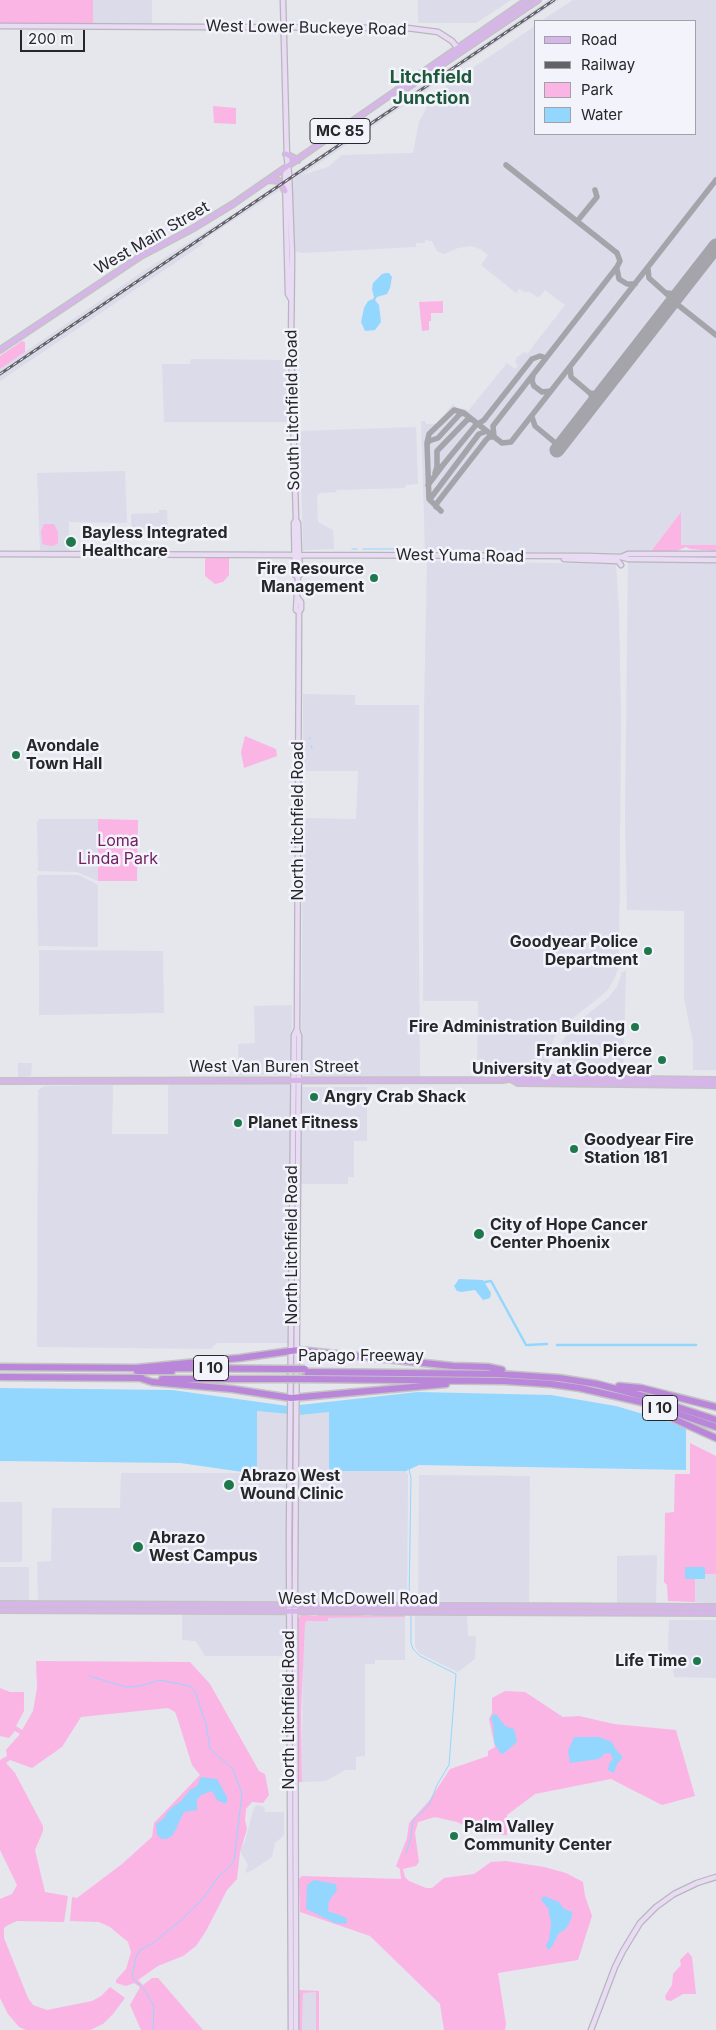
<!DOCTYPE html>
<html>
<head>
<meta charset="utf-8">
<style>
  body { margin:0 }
  #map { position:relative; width:716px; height:2030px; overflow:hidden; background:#e6e6ed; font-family:Inter,sans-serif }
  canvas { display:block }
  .legend { position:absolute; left:534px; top:20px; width:162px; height:115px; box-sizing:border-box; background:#f3f3fb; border:1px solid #a1a1a7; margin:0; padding:6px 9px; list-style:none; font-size:15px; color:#27272a }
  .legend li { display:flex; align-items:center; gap:10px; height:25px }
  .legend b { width:25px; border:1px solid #a1a1a7 }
  .scale { position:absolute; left:20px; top:30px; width:65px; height:22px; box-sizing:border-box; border:2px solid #27272a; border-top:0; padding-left:6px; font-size:15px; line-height:18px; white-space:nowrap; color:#27272a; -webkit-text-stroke:4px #f3f3fb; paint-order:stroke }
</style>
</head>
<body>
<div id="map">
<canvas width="716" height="2030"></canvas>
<ul class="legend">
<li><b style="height:6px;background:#d6b6e8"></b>Road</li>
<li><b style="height:6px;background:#636367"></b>Railway</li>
<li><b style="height:14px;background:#fab5e5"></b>Park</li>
<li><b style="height:14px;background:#93d7fe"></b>Water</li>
</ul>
<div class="scale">200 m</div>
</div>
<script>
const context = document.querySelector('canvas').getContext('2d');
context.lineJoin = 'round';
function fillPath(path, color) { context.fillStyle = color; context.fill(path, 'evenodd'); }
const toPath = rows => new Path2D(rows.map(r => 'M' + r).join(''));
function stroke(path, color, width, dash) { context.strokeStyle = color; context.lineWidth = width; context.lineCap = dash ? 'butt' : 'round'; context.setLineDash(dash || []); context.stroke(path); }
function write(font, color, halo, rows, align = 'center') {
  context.font = font + ' Inter,sans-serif'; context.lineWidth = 5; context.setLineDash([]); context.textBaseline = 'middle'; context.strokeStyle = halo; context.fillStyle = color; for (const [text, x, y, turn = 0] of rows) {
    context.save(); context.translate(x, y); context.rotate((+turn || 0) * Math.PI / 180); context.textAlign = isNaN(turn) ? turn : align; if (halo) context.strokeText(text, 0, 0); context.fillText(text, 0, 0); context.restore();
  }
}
fillPath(toPath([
  [93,0,152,0,152,23,93,23],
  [418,0,511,0,476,23,418,23],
  [548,0,559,0,302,175,328,167,342,155,413,153,419,122,434,94,535,26,535,134,695,134,695,21,541,21,573,0,716,0,716,545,681,545,680,513,649,553,425,551,421,421,425,421,426,424,436,424,453,404,457,408,465,409,468,411,507,363,515,369,518,365,515,362,517,357,525,352,527,354,565,305,545,290,541,295,537,297,530,292,524,292,519,289,516,293,481,265,488,255,480,249,471,246,458,248,444,254,437,251,432,241,425,240,425,243,416,243,416,247,301,253,295,251,292,182,202,241,203,244,0,381,0,369,145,270,241,209],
  [191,359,286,360,288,422,164,422,162,364,190,364],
  [416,427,418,484,406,485,405,488,337,490,336,492,320,493,317,496,318,522,333,530,334,549,303,550,300,431],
  [125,471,127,523,69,522,69,551,40,550,37,473],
  [159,510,167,510,168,536,132,536,131,514,159,513],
  [427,561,616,564,619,612,621,715,619,966,614,979,607,991,562,1027,554,1038,549,1052,549,1072,547,1075,477,1075,478,1001,423,1001,424,713],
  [628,561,716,562,716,1070,693,1070,693,1043,684,998,684,911,627,910,625,818],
  [303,694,355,695,355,705,419,705,418,818,420,1077,328,1076,305,1075,301,1072,303,818,356,819,358,771,303,771],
  [39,819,98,819,98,881,77,872,38,871,37,823],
  [39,875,79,875,98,885,98,947,38,946,37,877],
  [39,950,163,951,164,1013,39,1015],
  [626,971,623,1075,560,1073,558,1072,560,1046,567,1034,574,1025,608,998,617,987,622,972],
  [292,1005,291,1074,238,1076,238,1044,255,1043,254,1006],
  [18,1063,32,1063,31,1076,18,1077],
  [170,1083,289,1083,291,1084,288,1343,217,1343,211,1349,37,1347,38,1090,45,1086,113,1085,112,1134,168,1134,168,1087],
  [302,1087,367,1087,367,1141,354,1141,354,1177,348,1177,348,1184,300,1184],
  [257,1411,289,1414,286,1517,287,1565,285,1603,72,1602,38,1600,37,1562,51,1561,52,1508,120,1508,121,1473,257,1473],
  [329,1412,329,1471,406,1471,408,1475,407,1604,298,1602,298,1463,300,1415],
  [419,1475,530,1476,529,1602,418,1601],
  [0,1502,22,1502,22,1562,0,1562],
  [657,1555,656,1605,617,1605,617,1556],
  [0,1567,29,1567,29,1600,0,1601],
  [705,1574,716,1574,716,1604,695,1602,695,1579,704,1579],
  [182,1613,285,1615,287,1617,288,1656,205,1656,196,1641,182,1640],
  [415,1613,467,1614,468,1636,476,1636,475,1659,458,1672,419,1653,415,1646],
  [361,1617,405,1617,405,1660,375,1660,375,1664,365,1664,365,1756,356,1757,356,1770,345,1770,326,1781,302,1782,303,1625,307,1621,328,1620,328,1618,360,1618],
  [669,1620,716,1620,716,1678,674,1677,673,1665,671,1665,671,1653,668,1649],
  [257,1805,264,1807,265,1812,284,1812,284,1835,275,1843,272,1857,251,1871,245,1873,248,1865,240,1851,245,1841,254,1807],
  [303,1992,316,1992,316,2030,302,2030]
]), '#dbdbea');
fillPath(toPath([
  [0,0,93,0,93,23,0,24],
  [213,106,236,108,236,124,214,123],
  [443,301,443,313,431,313,431,321,429,321,429,330,422,331,419,302],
  [22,341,25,342,25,352,0,369,0,356],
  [681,512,681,545,716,545,716,551,690,549,686,547,677,551,651,551],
  [44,524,54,524,58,532,58,543,53,546,45,545,42,543,41,531],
  [206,557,229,557,229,575,223,582,215,584,205,576,205,560],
  [245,736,276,749,277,756,244,768,241,752],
  [98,819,138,820,137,881,98,881],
  [690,1443,716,1456,716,1574,705,1574,704,1567,685,1579,695,1579,695,1602,668,1601,667,1585,664,1582,665,1513,674,1512,675,1474,690,1474],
  [301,1614,315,1616,321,1614,347,1614,370,1616,378,1614,405,1614,405,1617,328,1618,328,1621,307,1621,305,1623,301,1712,302,1782,297,1782,298,1644,298,1619],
  [36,1661,190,1662,210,1684,259,1771,265,1774,269,1795,263,1803,252,1802,246,1809,245,1820,247,1829,240,1852,237,1879,227,1890,206,1931,196,1946,183,1956,158,1966,138,1980,143,1985,152,1978,158,1978,203,2030,141,2030,130,2005,140,1987,134,1983,126,1986,116,1983,116,1980,126,1969,131,1952,128,1942,110,1927,99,1922,70,1921,72,1897,77,1898,122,1864,152,1837,154,1823,200,1775,192,1765,177,1717,175,1712,168,1708,81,1717,62,1747,32,1768,10,1760,6,1763,15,1773,43,1826,43,1831,35,1850,45,1892,68,1896,64,1922,17,1921,8,1925,4,1928,4,1938,28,1998,33,2005,47,2010,92,2001,101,1996,110,1987,125,1998,113,2014,103,2024,90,2030,26,2030,19,2027,8,2014,0,1998,0,1899,12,1894,17,1885,0,1850,0,1760,7,1756,6,1750,20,1734,15,1731,9,1738,0,1736,0,1688,10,1692,24,1692,24,1711,16,1726,22,1730,33,1711,37,1688],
  [505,1691,525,1692,563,1717,579,1716,614,1724,676,1730,695,1796,662,1805,611,1779,535,1794,507,1815,507,1835,484,1835,457,1822,435,1817,418,1822,415,1833,419,1862,416,1866,403,1869,405,1877,409,1881,426,1888,432,1888,444,1878,474,1874,491,1862,506,1861,544,1867,566,1873,583,1882,585,1896,592,1916,578,1960,498,1973,506,2024,505,2030,444,2030,440,2004,370,1936,300,1912,299,1879,302,1876,401,1879,400,1869,396,1866,407,1838,409,1823,429,1801,450,1769,488,1756,488,1751,495,1747,489,1719,492,1713,492,1698],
  [688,1952,692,1957,696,1994,683,1994,671,2001,666,2000,665,1996,672,1985,673,1974,681,1965,680,1960],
  [299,1990,319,1991,319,2030,316,2030,316,1992,303,1993,302,2030,298,2030]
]), '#fab5e5');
fillPath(toPath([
  [386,273,389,273,392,277,390,288,387,294,377,297,375,300,379,305,381,322,375,330,365,331,361,322,364,308,368,301,373,299,374,297,372,289,373,283,382,274],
  [459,1279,483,1280,491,1293,490,1298,483,1300,475,1290,461,1292,457,1291,454,1286],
  [0,1388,172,1390,288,1406,289,1414,257,1411,257,1474,180,1463,0,1461],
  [418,1392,551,1395,616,1406,660,1419,686,1427,686,1470,419,1465,406,1471,329,1471,329,1412,300,1415,300,1405],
  [685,1567,705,1567,705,1579,685,1579],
  [496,1714,505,1726,514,1729,517,1741,516,1743,503,1754,500,1753,494,1742,493,1724,491,1719,492,1715],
  [574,1737,599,1737,612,1742,616,1750,623,1757,617,1764,614,1773,608,1770,609,1764,613,1759,610,1753,604,1754,599,1759,570,1763,568,1751],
  [201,1777,217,1779,227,1797,227,1802,225,1804,217,1800,212,1791,201,1795,197,1800,197,1810,184,1812,173,1835,167,1839,162,1839,157,1835,156,1824,163,1819,170,1809,181,1801,190,1790,197,1786],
  [314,1880,336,1884,337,1890,329,1901,328,1911,345,1917,347,1920,346,1924,335,1923,306,1909,307,1885],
  [544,1896,559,1902,563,1908,572,1912,572,1917,566,1929,559,1933,552,1947,548,1950,546,1945,549,1940,551,1923,548,1908,542,1901,541,1899]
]), '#93d7fe');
stroke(toPath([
  [352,549,357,549],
  [363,549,413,549],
  [310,739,310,738],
  [311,746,312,748],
  [409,1469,411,1478,409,1603],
  [89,1676,126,1687,141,1686,159,1680,190,1686,195,1692,206,1724,210,1749,233,1769,242,1794,234,1860,232,1864,219,1876,201,1901,181,1920,153,1943,140,1950,136,1957,132,1977,146,1992,154,2006,153,2030],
  [406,1853,411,1837,413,1820,429,1805,437,1785,449,1765,456,1674,420,1656,413,1649,411,1643,411,1615]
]), '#93d7fe', 1);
stroke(toPath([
  [485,1282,491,1281,526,1345],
  [528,1345,547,1344],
  [557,1345,696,1345]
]), '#93d7fe', 2.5);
stroke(toPath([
  [579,219,597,197,595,190],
  [617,269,619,279,627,284,635,284],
  [648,269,649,278,669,296,670,301,668,307],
  [667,293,675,294,680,292],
  [673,301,716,335],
  [570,367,571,377,591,394,592,401,590,407],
  [533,375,532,381,534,386,542,392,551,391],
  [590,393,596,394,603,390],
  [532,417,535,426,559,446],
  [427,444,429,441,438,438,460,414,464,413],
  [435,473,437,467,437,451,467,420,471,419],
  [428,485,443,465,475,426,484,420,532,359,540,356,546,358],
  [430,499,479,434,487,431],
  [436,507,437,503,486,440,489,437,494,437,493,426,617,267,620,261,617,253,506,165],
  [441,511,429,499,427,443,429,434,454,410,464,413,502,443,511,442,716,180]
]), '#a4a4aa', 5.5);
stroke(toPath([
  [557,450,716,246]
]), '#a4a4aa', 15);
const secondary = toPath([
  [283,0,287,159,289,173,292,256,291,344,296,520,294,523,295,575,298,577,296,610,299,612],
  [0,26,407,28,438,32,452,41,460,51],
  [287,168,285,175,288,294,291,299],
  [296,520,298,523,299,554,300,574,298,577],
  [0,554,587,556,621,557,628,559,716,560],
  [621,557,628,554,716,554],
  [564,559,618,561,621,565],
  [291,2030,289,1535,293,1130,294,1035,297,1029,299,612,301,609,301,602,298,598],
  [296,2030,295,1580,299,1036,297,1030],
  [591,2030,615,1967,623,1951,640,1923,656,1907,674,1894,697,1883,716,1877]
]);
const primary = toPath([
  [400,90,407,88,538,0],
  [286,154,298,160],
  [268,180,280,181,285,191],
  [0,350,141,256,192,229,233,204,527,0],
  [513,1080,518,1083,716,1085],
  [0,1081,502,1080,517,1078,555,1078,716,1080],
  [0,1604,716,1607],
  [0,1610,716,1613]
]);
const highway = toPath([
  [0,1367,139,1368],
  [136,1368,240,1358,298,1350,453,1366,488,1367,502,1370],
  [167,1368,286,1369],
  [137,1371,172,1371],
  [305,1372,499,1374,559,1378,597,1384,647,1397,716,1420],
  [0,1377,142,1378],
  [140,1378,152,1382,232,1389,291,1398,446,1384],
  [162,1379,285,1379],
  [305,1379,504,1381,551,1384,580,1388,650,1404,716,1427],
  [619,1386,641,1388,716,1407],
  [652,1409,716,1438]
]);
stroke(secondary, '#b6b6bd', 7);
stroke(primary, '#c3c3c3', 8);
stroke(highway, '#c3c3c3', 9);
stroke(secondary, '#eadbf4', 4.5);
stroke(primary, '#d6b6e8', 5);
stroke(highway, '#ba86d9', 6);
const rail = toPath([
  [0,374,554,0]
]);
stroke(rail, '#636367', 3);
stroke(rail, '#f3f3fb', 1, [4]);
const highwayBridge = toPath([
  [286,1369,305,1369],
  [285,1379,305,1379]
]);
stroke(highwayBridge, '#c3c3c3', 9, []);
stroke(highwayBridge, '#ba86d9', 6);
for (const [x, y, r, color] of [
  [71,542,6,"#1f784c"],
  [374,578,5,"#1f784c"],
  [16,755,5,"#1f784c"],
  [648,951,5,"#1f784c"],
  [635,1027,5,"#1f784c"],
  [662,1060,5,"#1f784c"],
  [314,1097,5,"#1f784c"],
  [238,1123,5,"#1f784c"],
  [574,1149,5,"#1f784c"],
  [479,1234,6,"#1f784c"],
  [229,1485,6,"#1f784c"],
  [138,1547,6,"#1f784c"],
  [697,1661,5,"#1f784c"],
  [454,1836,5,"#1f784c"]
]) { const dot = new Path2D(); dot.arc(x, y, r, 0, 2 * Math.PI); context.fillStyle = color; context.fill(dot); stroke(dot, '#f3f3fb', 2); }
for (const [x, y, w] of [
  [340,131,60],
  [211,1368,35],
  [660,1408,35]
]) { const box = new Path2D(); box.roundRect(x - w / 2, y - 12.5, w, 25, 4); context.fillStyle = '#f3f3fb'; context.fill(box); stroke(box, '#27272a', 1); }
write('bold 15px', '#27272a', null, [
  ["MC 85",340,131],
  ["I 10",211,1368],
  ["I 10",660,1408]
]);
write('16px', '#27272a', '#f3f3fb', [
  ["West Lower Buckeye Road",306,28,1],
  ["West Main Street",152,238,-30],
  ["South Litchfield Road",293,410,-91],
  ["West Yuma Road",460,556,1],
  ["North Litchfield Road",298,821,-90],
  ["West Van Buren Street",274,1067],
  ["North Litchfield Road",292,1245,-90],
  ["Papago Freeway",361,1356],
  ["West McDowell Road",358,1599],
  ["North Litchfield Road",289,1710,-90]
]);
write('bold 16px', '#27272a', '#f3f3fb', [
  ["Bayless Integrated",82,533],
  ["Healthcare",82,551],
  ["Fire Resource",364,569,"right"],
  ["Management",364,587,"right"],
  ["Avondale",26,746],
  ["Town Hall",26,764],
  ["Goodyear Police",638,942,"right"],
  ["Department",638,960,"right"],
  ["Fire Administration Building",625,1027,"right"],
  ["Franklin Pierce",652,1051,"right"],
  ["University at Goodyear",652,1069,"right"],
  ["Angry Crab Shack",324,1097],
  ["Planet Fitness",248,1123],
  ["Goodyear Fire",584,1140],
  ["Station 181",584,1158],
  ["City of Hope Cancer",490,1225],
  ["Center Phoenix",490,1243],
  ["Abrazo West",240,1476],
  ["Wound Clinic",240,1494],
  ["Abrazo",149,1538],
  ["West Campus",149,1556],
  ["Life Time",687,1661,"right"],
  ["Palm Valley",464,1827],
  ["Community Center",464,1845]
], 'left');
write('16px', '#711c5e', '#f3f3fb', [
  ["Loma",118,841],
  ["Linda Park",118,859]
]);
write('bold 18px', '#1e583a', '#f3f3fb', [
  ["Litchfield",431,78],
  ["Junction",431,99]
]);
</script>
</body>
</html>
